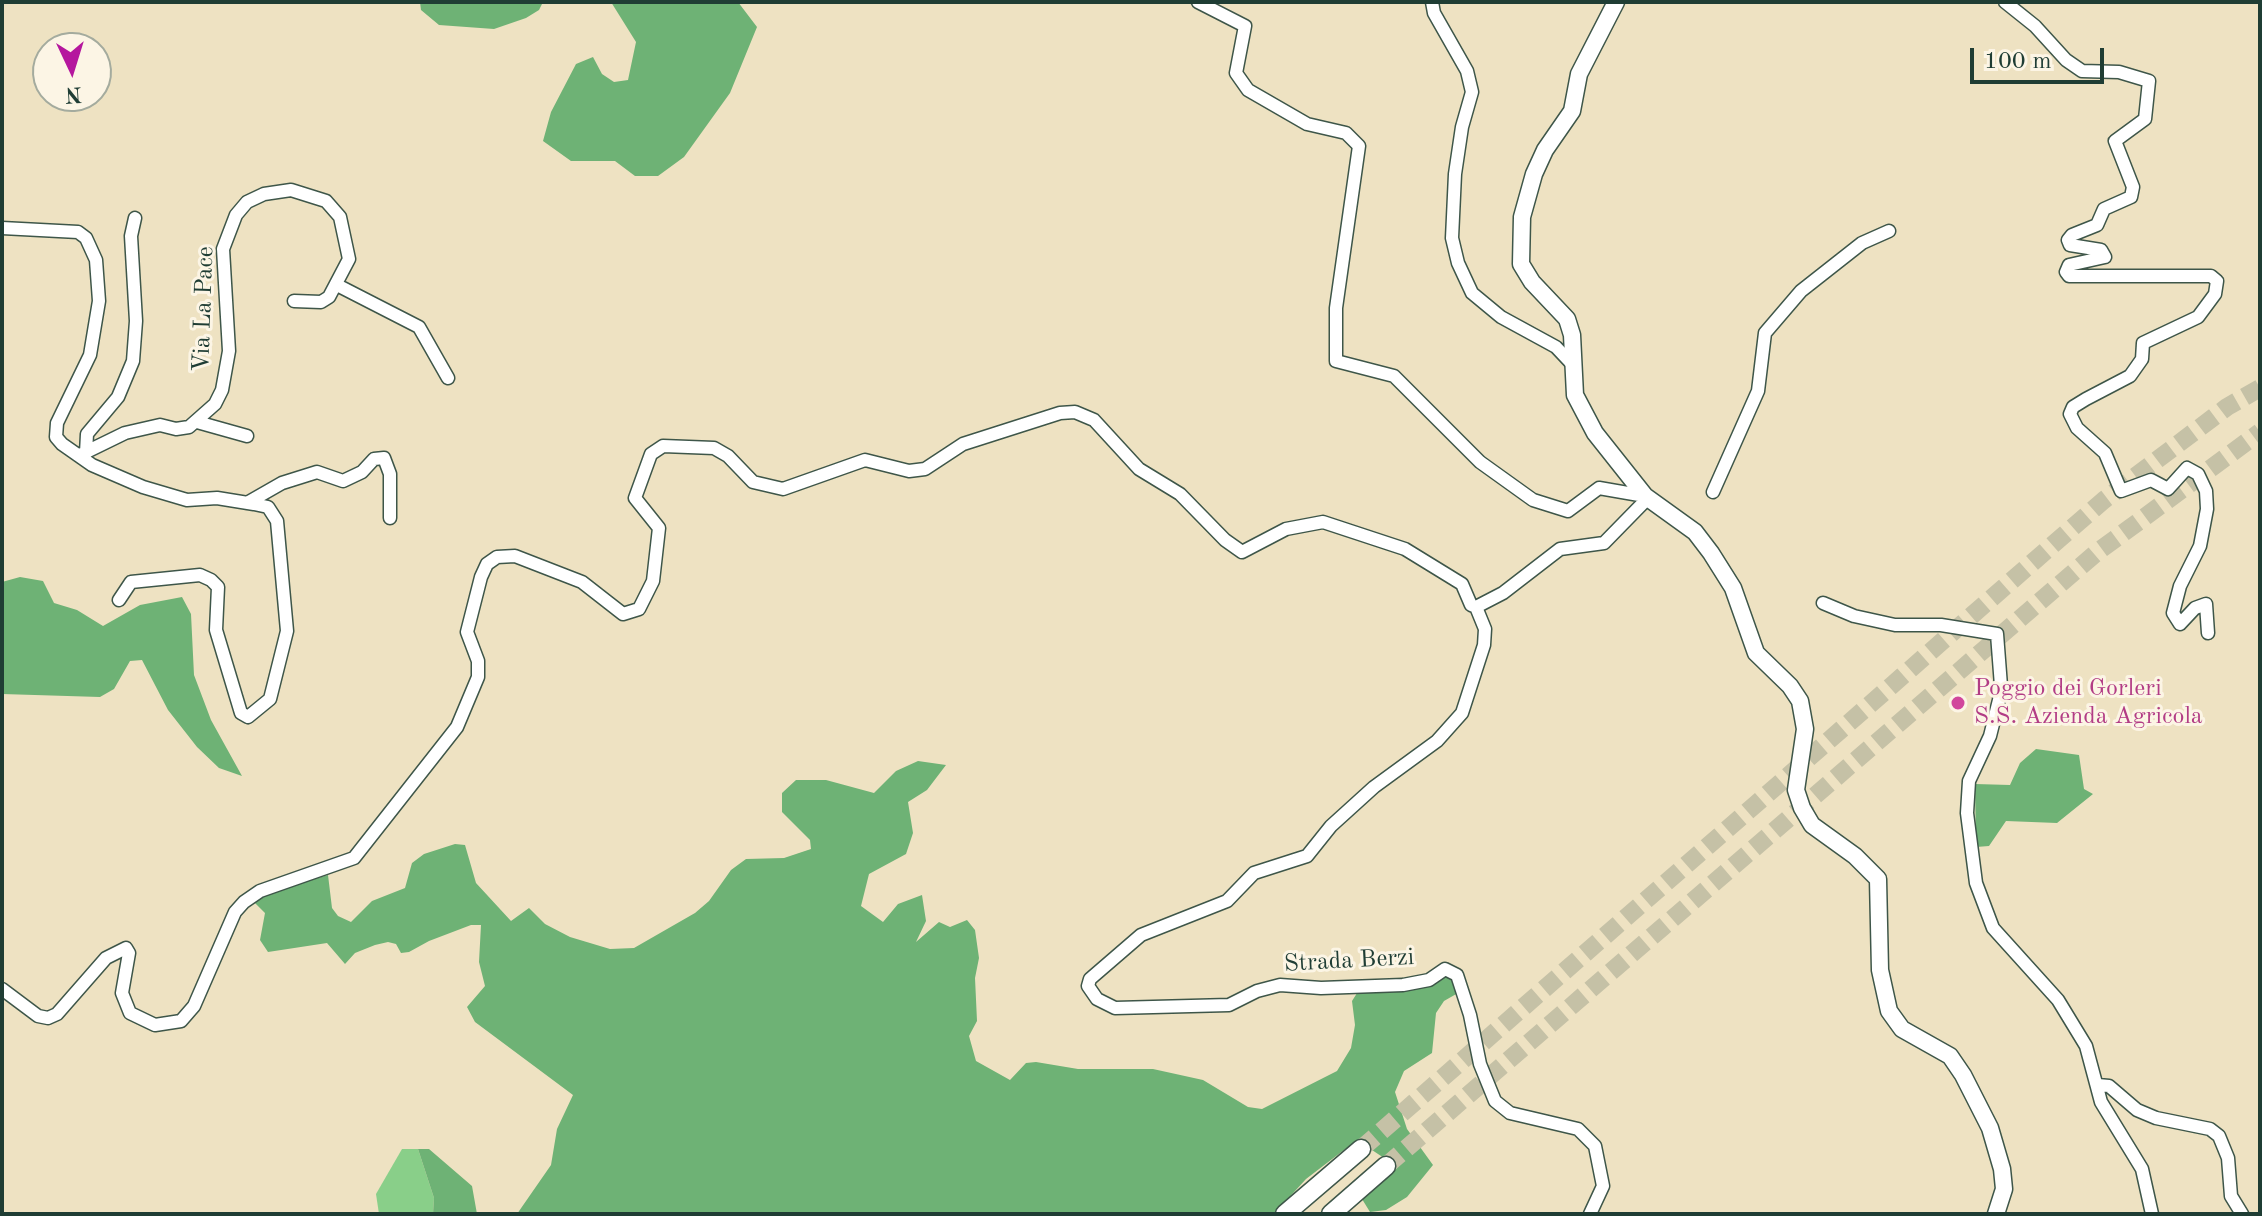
<!DOCTYPE html>
<html>
<head>
<meta charset="utf-8">
<style>
  body { margin:0 }
  #map { position:relative; width:2262px; height:1216px; overflow:hidden; background:#eee2c2; font-family:"Old Standard TT",serif }
  canvas { display:block }
  .frame { position:absolute; inset:0; border:4px solid #1f3d34; pointer-events:none }
  .north { position:absolute; left:32px; top:32px; width:80px; height:80px; box-sizing:border-box; background:#fcf5e5; border:2px solid #a4ab9e; border-radius:50%; rotate:176deg; font-size:22px; font-weight:700; line-height:32px; text-align:center; color:#1f3d34 }
  .north::after { content:''; display:block; margin:auto; width:28px; height:36px; background:#b5179e; clip-path:polygon(50% 0,100% 100%,50% 72%,0 100%) }
  .scale { position:absolute; left:1970px; top:48px; width:134px; height:36px; box-sizing:border-box; border:4px solid #1f3d34; border-top:0; padding-left:10px; font-size:24px; line-height:28px; white-space:nowrap; color:#1f3d34; -webkit-text-stroke:6px #fcf5e5; paint-order:stroke }
</style>
</head>
<body>
<div id="map">
<canvas width="2262" height="1216"></canvas>
<div class="frame"></div>
<div class="north">N</div>
<div class="scale">100 m</div>
</div>
<script>
const context = document.querySelector('canvas').getContext('2d');
context.lineJoin = 'round';
function fillPath(path, color) { context.fillStyle = color; context.fill(path, 'evenodd'); }
const toPath = rows => new Path2D(rows.map(r => 'M' + r).join(''));
function stroke(path, color, width, dash) { context.strokeStyle = color; context.lineWidth = width; context.lineCap = dash ? 'butt' : 'round'; context.setLineDash(dash || []); context.stroke(path); }
function write(font, color, halo, rows, align = 'center') {
  context.font = font + ' "Old Standard TT",serif'; context.lineWidth = 6; context.setLineDash([]); context.textBaseline = 'middle'; context.strokeStyle = halo; context.fillStyle = color; for (const [text, x, y, turn = 0] of rows) {
    context.save(); context.translate(x, y); context.rotate((+turn || 0) * Math.PI / 180); context.textAlign = isNaN(turn) ? turn : align; if (halo) context.strokeText(text, 0, 0); context.fillText(text, 0, 0); context.restore();
  }
}
fillPath(toPath([
  [402,1149,418,1149,434,1198,433,1214,379,1214,376,1194]
]), '#89cf89');
fillPath(toPath([
  [420,2,543,2,539,10,526,18,494,29,439,25,421,10],
  [611,2,738,2,757,27,730,93,684,157,658,176,635,176,615,161,571,161,543,141,551,112,576,64,593,57,602,74,614,82,628,80,636,42],
  [20,577,43,581,54,603,77,610,103,626,140,605,182,597,191,614,194,675,211,720,242,776,219,768,197,747,168,710,142,660,130,661,114,689,100,697,2,694,2,582],
  [2036,749,2079,755,2084,789,2093,794,2057,823,2006,821,1989,846,1976,847,1975,784,2010,785,2020,763],
  [918,761,946,765,927,790,908,802,913,833,906,854,869,874,861,906,883,922,898,904,922,895,926,921,916,942,939,922,950,927,967,920,975,930,979,958,975,978,977,1021,969,1036,976,1061,1010,1080,1026,1063,1036,1062,1078,1069,1153,1069,1203,1080,1248,1107,1262,1109,1337,1071,1351,1048,1355,1025,1352,1001,1359,990,1428,983,1449,975,1458,993,1444,1001,1436,1013,1432,1053,1404,1071,1395,1092,1407,1129,1433,1165,1407,1197,1386,1210,1370,1212,1362,1199,1394,1170,1384,1158,1357,1140,1306,1179,1274,1214,517,1214,551,1165,557,1129,573,1095,475,1022,467,1007,485,986,479,962,481,925,471,925,429,941,409,952,401,953,396,944,388,942,375,945,355,953,345,964,327,943,268,952,260,940,265,913,254,902,267,893,328,875,332,908,338,916,351,922,372,901,405,888,412,863,424,854,455,844,465,845,476,883,511,921,529,908,545,924,570,937,610,949,634,948,695,913,709,901,731,870,746,859,784,858,811,849,810,840,782,812,782,793,796,780,826,780,874,793,896,771],
  [418,1149,429,1149,472,1186,477,1214,433,1214,434,1198]
]), '#6eb275');
stroke(toPath([
  [1361,1149,2104,500,2227,407,2260,388],
  [1386,1166,2096,553,2260,432]
]), '#c5c1a6', 18, [18, 9]);
const minor = toPath([
  [1198,2,1245,26,1236,73,1248,90,1307,124,1346,133,1359,146,1336,308,1336,361,1394,376,1480,462,1533,500,1568,511,1599,488,1645,496],
  [1432,2,1434,13,1467,71,1472,92,1462,127,1455,174,1452,238,1458,263,1472,293,1501,317,1556,347,1572,364],
  [2005,2,2035,26,2066,60,2082,71,2119,72,2149,81,2145,119,2115,141,2133,187,2131,197,2104,209,2097,225,2072,235,2068,240,2070,245,2101,250,2105,257,2069,265,2066,272,2069,276,2211,276,2217,281,2215,294,2198,317,2143,343,2142,359,2130,376,2086,399,2073,407,2070,414,2077,428,2105,453,2121,491,2151,480,2168,489,2187,468,2198,474,2206,491,2207,509,2200,546,2180,586,2173,613,2180,624,2195,608,2206,604,2208,633],
  [2,228,78,232,86,238,96,260,99,301,90,355,57,423,56,437,62,444,92,465,143,487,187,500,217,498,254,504,268,507,277,521,287,631,270,699,248,717,241,713,216,630,218,587,211,580,200,575,131,582,119,600],
  [337,285,419,327,448,378],
  [197,422,247,436],
  [86,453,87,434,118,397,133,361,136,321,131,236,135,218],
  [82,454,125,433,160,425,176,429,189,427,215,404,222,390,229,351,223,249,236,215,247,202,264,194,291,190,326,201,340,217,349,259,329,297,321,302,294,301],
  [1713,492,1758,391,1765,333,1801,291,1862,243,1889,231],
  [247,503,282,483,317,472,343,481,362,472,374,459,384,458,390,474,390,518],
  [1823,603,1854,616,1895,625,1941,625,1997,634,2001,686,1999,700,1990,736,1969,781,1967,813,1976,883,1993,928,2058,1000,2086,1046,2101,1102,2142,1169,2152,1214],
  [1476,607,1485,629,1484,645,1462,713,1437,741,1374,787,1331,826,1307,856,1254,873,1227,901,1141,935,1090,979,1088,986,1097,999,1115,1008,1229,1005,1257,991,1280,985,1321,988,1403,985,1429,980,1445,969,1457,975,1470,1015,1480,1064,1495,1101,1510,1113,1578,1129,1595,1146,1603,1186,1590,1214],
  [2,989,38,1016,48,1018,57,1014,106,958,126,948,129,953,122,993,130,1013,155,1025,181,1021,194,1006,235,912,244,902,260,891,354,858,457,727,478,677,478,661,467,632,481,577,487,564,497,557,515,556,582,582,623,614,639,609,653,581,659,528,635,498,651,454,663,446,714,448,728,456,753,482,783,489,865,460,909,471,925,469,963,444,1060,413,1075,412,1094,420,1139,469,1180,494,1225,540,1242,552,1286,529,1323,522,1405,549,1462,584,1471,605,1476,607,1503,593,1560,549,1604,543,1648,498],
  [2098,1085,2109,1086,2137,1110,2156,1118,2210,1129,2219,1136,2228,1158,2231,1196,2242,1214]
]);
const major = toPath([
  [1616,2,1579,74,1572,111,1545,150,1534,174,1522,217,1521,264,1532,282,1567,319,1572,335,1575,395,1595,433,1645,496,1695,532,1711,553,1733,588,1756,653,1790,686,1800,701,1805,729,1796,790,1802,808,1812,825,1855,856,1878,879,1880,970,1889,1011,1902,1029,1950,1056,1963,1075,1990,1128,2002,1169,2004,1189,1996,1214]
]);
const highway = toPath([
  [1285,1214,1361,1149],
  [1331,1214,1386,1166]
]);
stroke(minor, '#3e5649', 15);
stroke(major, '#3e5649', 19);
stroke(highway, '#3e5649', 21);
stroke(minor, '#fff', 12);
stroke(major, '#fff', 16);
stroke(highway, '#fff', 18);
for (const [x, y, r, color] of [
  [1958,703,8,"#d1479c"]
]) { const dot = new Path2D(); dot.arc(x, y, r, 0, 2 * Math.PI); context.fillStyle = color; context.fill(dot); stroke(dot, '#fcf5e5', 3); }
write('24px', '#1f3d34', '#fcf5e5', [
  ["Via La Pace",204,309,-88],
  ["Strada Berzi",1349,961,-3]
]);
write('24px', '#b23c85', '#fcf5e5', [
  ["Poggio dei Gorleri",1974,689],
  ["S.S. Azienda Agricola",1974,717]
], 'left');
</script>
</body>
</html>
